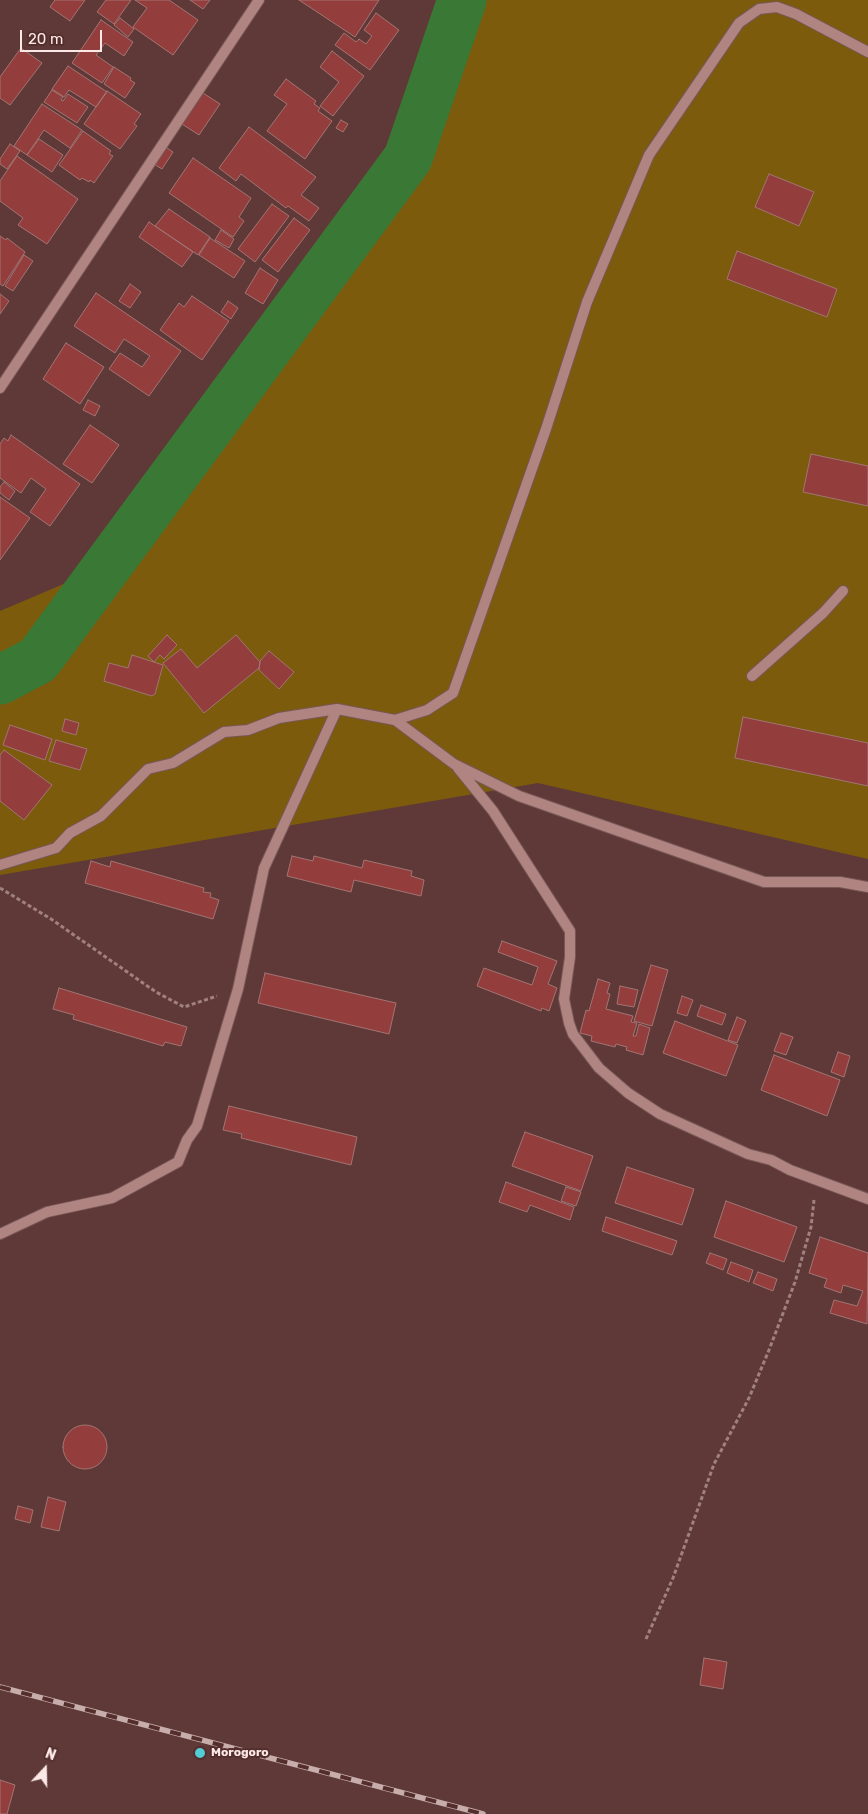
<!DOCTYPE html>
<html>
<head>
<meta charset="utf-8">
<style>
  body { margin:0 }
  #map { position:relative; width:868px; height:1814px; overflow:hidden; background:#5f3937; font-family:Rubik,sans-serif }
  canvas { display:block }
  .north { position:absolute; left:20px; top:1744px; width:50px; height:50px; -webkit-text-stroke:4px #542e2d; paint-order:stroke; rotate:21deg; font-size:14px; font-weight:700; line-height:20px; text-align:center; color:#fce8e6 }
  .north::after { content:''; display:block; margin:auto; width:18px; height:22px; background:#fce8e6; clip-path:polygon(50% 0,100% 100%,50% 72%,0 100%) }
  .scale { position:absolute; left:20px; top:30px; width:82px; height:22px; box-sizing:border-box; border:2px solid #fce8e6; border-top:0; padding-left:6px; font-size:15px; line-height:18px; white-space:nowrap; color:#fce8e6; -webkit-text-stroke:4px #542e2d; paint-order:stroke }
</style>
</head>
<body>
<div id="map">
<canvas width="868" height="1814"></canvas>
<div class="north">N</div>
<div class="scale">20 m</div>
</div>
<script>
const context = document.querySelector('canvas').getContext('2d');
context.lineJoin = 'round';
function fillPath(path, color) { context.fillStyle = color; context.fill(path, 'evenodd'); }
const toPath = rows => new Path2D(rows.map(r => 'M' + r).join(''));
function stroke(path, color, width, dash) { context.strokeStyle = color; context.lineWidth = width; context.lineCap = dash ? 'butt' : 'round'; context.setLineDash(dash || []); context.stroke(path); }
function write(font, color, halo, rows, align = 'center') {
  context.font = font + ' Rubik,sans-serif'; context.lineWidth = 4; context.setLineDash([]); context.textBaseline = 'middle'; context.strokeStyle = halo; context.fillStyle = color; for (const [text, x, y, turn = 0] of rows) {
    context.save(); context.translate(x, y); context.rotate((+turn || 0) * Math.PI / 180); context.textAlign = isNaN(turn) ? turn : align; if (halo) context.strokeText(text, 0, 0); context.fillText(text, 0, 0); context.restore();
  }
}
fillPath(toPath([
  [440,0,868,0,868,859,538,783,0,875,0,611,66,583,318,244,393,137]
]), '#7c5b0d');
stroke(toPath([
  [0,680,38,660,408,158,462,0]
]), '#3a7836', 49);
const building = toPath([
  [55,0,85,0,70,21,50,7,55,0],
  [106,0,131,0,114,24,97,12,106,0],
  [135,0,169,0,198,20,173,55,133,27,147,8,135,0],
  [190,0,210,0,203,9,190,0],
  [299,0,379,0,355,37,299,0],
  [376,13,399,30,370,70,335,45,344,33,356,42,359,39,366,44,372,36,364,30,376,13],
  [120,18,134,29,128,37,114,25,120,18],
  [101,20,133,42,124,56,105,43,96,55,113,67,102,83,72,63,101,20],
  [21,48,42,63,10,105,0,98,0,77,21,48],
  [332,51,364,76,333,116,320,106,339,82,320,67,332,51],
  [68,66,107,92,96,107,69,90,64,97,52,89,68,66],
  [114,67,131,78,130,80,135,83,125,98,104,84,114,67],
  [286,79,316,101,314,104,320,108,318,111,332,121,305,159,267,131,287,104,274,95,286,79],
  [52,90,63,97,61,100,63,101,68,94,88,107,77,123,44,102,52,90],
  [107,91,141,114,134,124,137,126,120,149,84,124,107,91],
  [203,93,220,104,199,135,182,124,203,93],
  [42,104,82,130,70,148,44,130,27,155,14,146,42,104],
  [341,120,348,124,343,132,336,128,341,120],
  [249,127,316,177,301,195,319,208,309,221,288,206,286,208,241,174,236,181,219,168,249,127],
  [83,131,111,151,109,154,113,156,94,183,90,180,89,182,82,178,80,180,59,165,83,131],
  [39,139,63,155,52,172,27,155,39,139],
  [10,144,20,151,7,169,0,164,0,159,10,144],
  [164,146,173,152,162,169,152,163,164,146],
  [17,156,78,199,47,244,18,225,23,218,0,201,0,181,17,156],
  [193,158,251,198,239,217,244,221,233,237,169,193,193,158],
  [769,174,814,192,799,226,755,207,769,174],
  [272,204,289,216,255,262,238,249,272,204],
  [169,209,210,237,198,255,155,226,169,209],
  [294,218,310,230,278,272,262,260,294,218],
  [149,222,193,252,182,267,139,237,149,222],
  [221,230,234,239,229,248,215,240,221,230],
  [0,236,6,240,7,238,25,252,3,286,0,284,0,236],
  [210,238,245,261,234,278,199,255,210,238],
  [737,251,837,289,827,317,727,279,737,251],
  [24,255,33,261,13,291,5,286,24,255],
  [260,268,278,280,263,304,245,293,260,268],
  [130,284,141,292,130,308,119,301,130,284],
  [96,293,181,351,149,396,109,369,120,353,142,367,150,356,124,339,115,353,74,326,96,293],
  [0,294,9,301,0,314,0,294],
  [192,296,229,321,202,360,160,330,179,303,184,307,192,296],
  [228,301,238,308,231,319,221,312,228,301],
  [66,343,104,367,80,404,43,379,66,343],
  [88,400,100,406,95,416,83,410,88,400],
  [90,425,119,445,92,483,63,464,90,425],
  [11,435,80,484,50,526,30,512,46,489,31,478,21,493,0,478,0,444,4,438,8,441,11,435],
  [811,454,868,466,868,506,803,492,811,454],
  [4,482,15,491,9,500,0,493,0,487,4,482],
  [0,497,30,518,0,560,0,497],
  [167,635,177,645,164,659,160,655,154,662,148,656,167,635],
  [236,635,260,662,259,668,204,713,163,663,181,649,197,668,236,635],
  [269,651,294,672,279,689,259,670,260,661,269,651],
  [132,655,163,665,155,694,152,696,104,681,109,663,128,668,132,655],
  [743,717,868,743,868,786,735,758,743,717],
  [65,719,79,723,76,735,62,731,65,719],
  [10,725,52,739,45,760,3,745,10,725],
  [56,740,87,749,80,770,49,761,56,740],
  [4,750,52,785,24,820,0,801,0,755,4,750],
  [292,856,313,861,314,856,362,868,364,860,412,871,411,876,424,880,421,896,354,880,351,892,287,876,292,856],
  [91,861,110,867,111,861,204,888,203,892,211,893,210,897,219,900,213,919,85,883,91,861],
  [502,941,557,961,548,984,557,988,549,1011,542,1008,541,1011,477,986,484,968,532,985,538,967,498,952,502,941],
  [651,965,668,970,652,1026,634,1021,651,965],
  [265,973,396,1003,389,1034,258,1003,265,973],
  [598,979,610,983,607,993,610,994,606,1009,633,1016,631,1022,637,1023,633,1036,636,1036,639,1024,650,1028,643,1055,626,1050,627,1047,616,1044,615,1047,591,1041,592,1036,580,1033,586,1010,589,1011,598,979],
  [620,986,638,990,634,1007,617,1004,620,986],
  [59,988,187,1027,181,1046,165,1042,163,1046,73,1019,74,1015,53,1009,59,988],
  [682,996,693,1000,687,1016,677,1013,682,996],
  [701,1005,726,1014,722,1025,697,1016,701,1005],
  [737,1017,746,1021,737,1043,728,1040,737,1017],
  [675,1021,738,1045,726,1076,663,1053,675,1021],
  [781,1033,793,1037,786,1055,774,1051,781,1033],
  [838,1052,850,1056,844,1077,831,1072,838,1052],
  [774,1055,840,1080,827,1116,761,1090,774,1055],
  [229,1106,357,1137,351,1165,241,1138,242,1134,223,1130,229,1106],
  [525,1132,593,1156,581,1191,512,1166,525,1132],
  [627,1167,694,1189,682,1225,615,1203,627,1167],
  [506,1182,574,1207,570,1220,530,1205,527,1212,499,1202,506,1182],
  [566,1187,581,1192,576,1206,561,1201,566,1187],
  [726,1201,797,1227,784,1262,714,1237,726,1201],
  [606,1217,677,1241,672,1255,602,1231,606,1217],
  [820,1237,868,1253,867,1324,830,1313,834,1300,857,1306,863,1291,843,1285,841,1293,824,1287,827,1279,809,1273,820,1237],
  [710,1253,727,1259,723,1270,706,1263,710,1253],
  [731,1262,753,1270,749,1282,727,1273,731,1262],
  [758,1272,777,1279,773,1291,753,1283,758,1272],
  '63 1447a22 22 0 1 1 44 0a22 22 0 1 1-44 0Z',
  [48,1497,66,1502,59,1531,41,1527,48,1497],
  [18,1506,33,1510,30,1523,15,1519,18,1506],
  [704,1658,727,1662,723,1689,700,1685,704,1658],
  [0,1780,15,1785,7,1814,0,1814,0,1780]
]);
fillPath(building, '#943d3d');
stroke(building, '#a17573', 1);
const service = toPath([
  [752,676,823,613,843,591],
  [395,720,427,710,453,693,546,429,587,302,649,155,739,23,759,9,777,7,796,14,868,52]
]);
const minor = toPath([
  [0,388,259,0],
  [458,768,493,811,570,931,570,957,564,999,569,1023,573,1034,599,1068,628,1093,660,1114,748,1154,771,1160,790,1170,868,1199],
  [0,865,56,848,70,833,101,816,148,769,173,763,224,732,248,730,279,718,337,709,395,720,454,764,519,796,764,882,840,882,868,887],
  [0,1234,47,1212,112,1198,178,1162,187,1140,197,1126,238,989,264,868,337,709]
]);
stroke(service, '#775756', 12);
stroke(minor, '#775756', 12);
stroke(toPath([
  [0,888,51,919,156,992,184,1007,217,996],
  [646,1639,673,1578,714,1464,749,1398,769,1350,795,1282,811,1227,814,1200]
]), '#a0817f', 3, [4, 2.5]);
stroke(service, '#b08481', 10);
stroke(minor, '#b08481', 10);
const rail = toPath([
  [0,1687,483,1814]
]);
stroke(rail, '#c7adab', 5.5);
stroke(rail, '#542e2d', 4, [11]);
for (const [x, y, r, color] of [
  [200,1753,6,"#52ccd5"]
]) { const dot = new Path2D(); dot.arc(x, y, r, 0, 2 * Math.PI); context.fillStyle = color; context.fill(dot); stroke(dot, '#542e2d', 2); }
write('bold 12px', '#fce8e6', '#542e2d', [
  ["Morogoro",211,1753]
], 'left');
</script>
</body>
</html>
